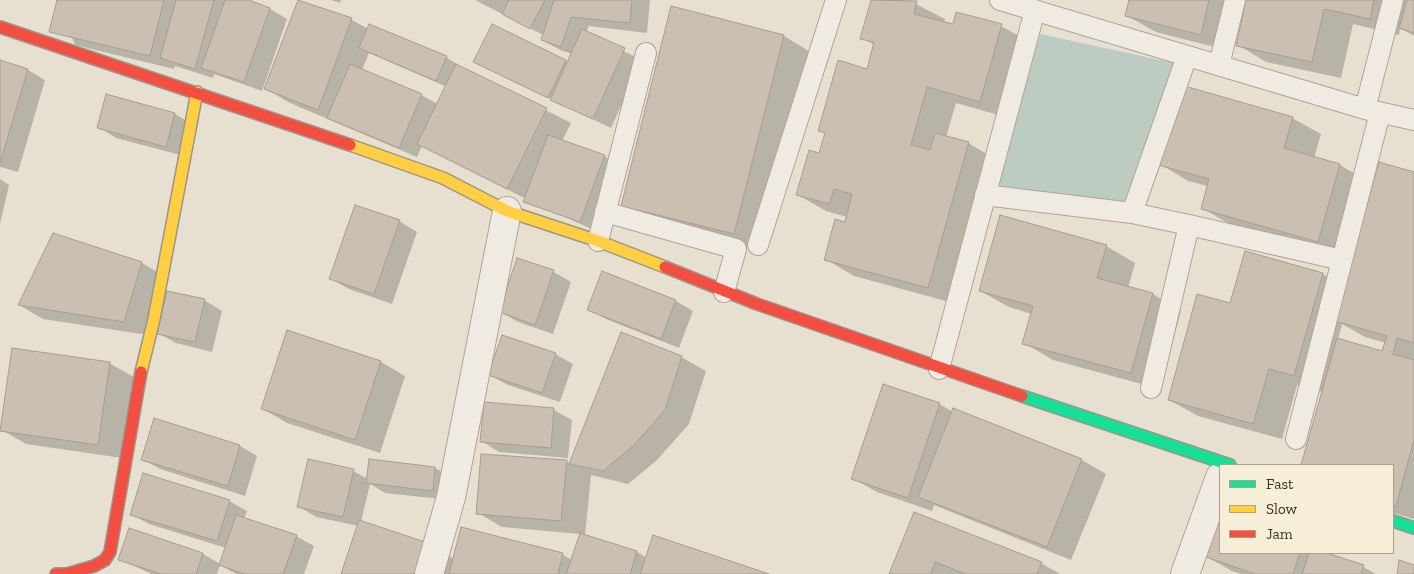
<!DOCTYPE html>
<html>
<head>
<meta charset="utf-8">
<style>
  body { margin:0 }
  #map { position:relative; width:1414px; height:574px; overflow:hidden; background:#e7e0d1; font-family:"Zilla Slab",serif }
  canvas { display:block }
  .legend { position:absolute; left:1219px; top:464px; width:175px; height:90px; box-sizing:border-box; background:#f7eed8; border:1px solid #ada18e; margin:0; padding:6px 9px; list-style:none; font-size:15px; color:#3d2e20 }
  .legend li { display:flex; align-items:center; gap:10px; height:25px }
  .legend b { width:25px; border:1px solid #ada18e }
</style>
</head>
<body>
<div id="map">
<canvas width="1414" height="574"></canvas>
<ul class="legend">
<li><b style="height:6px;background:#16e098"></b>Fast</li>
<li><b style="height:6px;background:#ffcf43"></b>Slow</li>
<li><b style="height:6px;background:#f24e42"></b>Jam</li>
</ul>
</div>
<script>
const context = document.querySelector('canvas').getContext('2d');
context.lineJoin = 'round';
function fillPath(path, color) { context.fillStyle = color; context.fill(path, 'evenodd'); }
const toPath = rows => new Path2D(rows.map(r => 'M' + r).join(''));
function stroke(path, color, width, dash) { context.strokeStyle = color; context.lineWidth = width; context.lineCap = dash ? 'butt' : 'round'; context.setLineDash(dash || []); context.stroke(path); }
fillPath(toPath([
  [1040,34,1174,63,1123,205,997,188]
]), '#bcccc2');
fillPath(toPath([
  [58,0,245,0,270,9,287,19,262,91,214,74,213,78,175,66,174,69,75,45],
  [299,0,352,20,368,29,446,57,463,68,571,123,562,141,604,156,622,166,598,232,526,199,422,146,417,157,290,103,266,89],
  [369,53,447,87,438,104,421,95,362,70],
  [331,0,341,0,340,3],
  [475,0,650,0,647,33,589,26,586,33,642,60,611,128,492,71,492,26,568,62,572,54,560,50,542,40,543,35],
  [873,0,908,0,945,19,944,23,953,26,1001,26,1030,42,1009,118,956,103,946,137,968,143,997,160,957,304,854,276,825,259,847,217,826,211,798,195,820,155,826,134,820,130,868,70,875,45,862,38],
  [1131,0,1242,0,1230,51,1156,32,1127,16],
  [1247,0,1406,0,1408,4,1409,0,1414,0,1414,36,1400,28,1399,35,1353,24,1341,78,1266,62,1238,45],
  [784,36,812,53,763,250,651,222,622,205],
  [0,62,28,70,45,80,18,172,0,167],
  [175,114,192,124,184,156,116,138,99,127],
  [1292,118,1321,134,1314,158,1340,165,1369,182,1347,258,1231,225,1202,208,1208,186,1188,181,1160,164],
  [1414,173,1414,519,1393,513,1393,465,1303,465,1323,392,1297,385,1282,439,1198,416,1169,400,1231,305,1323,274,1345,287],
  [1342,324,1365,337,1386,343,1383,352,1338,340],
  [0,179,9,185,0,224],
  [399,221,417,232,392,304,349,289,331,279],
  [53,235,142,263,166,277,148,335,43,319,19,305],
  [1106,246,1135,263,1128,288,1153,294,1181,311,1160,389,1053,360,1024,343,1032,314,1009,307,980,291],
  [518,260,554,272,571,282,553,334,518,322,501,312],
  [603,273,676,301,693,311,679,348,606,319,588,309],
  [204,300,222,311,212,352,176,343,158,333],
  [555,354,573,364,560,402,508,385,490,375],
  [681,357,706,371,689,424,657,460,628,484,591,475,585,536,637,552,647,558,765,574,342,574,359,526,316,517,298,506,353,471,368,479,435,468,453,478,450,500,385,493,370,484,361,522,430,545,454,559,462,528,563,555,572,560,580,534,502,527,478,513,566,461,570,464],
  [381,362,405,376,380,453,287,423,263,409],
  [109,363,134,377,122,458,26,444,2,430],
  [939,404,953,412,1082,460,1106,474,1071,560,934,505,932,511,877,492,852,478],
  [554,410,572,420,568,458,499,452,482,441],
  [155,420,240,446,257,456,245,496,160,469,143,459],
  [229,501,247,511,244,519,296,536,314,546,304,574,236,574,220,565,217,574,151,574,120,559,130,529,203,554,220,564,226,548,149,524,131,514],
  [914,514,1041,563,1060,574,890,574],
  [1220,520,1220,553,1329,553,1328,555,1363,567,1376,574,1241,574,1232,571,1207,557]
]), '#0003');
const building = toPath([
  [57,0,164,0,150,56,49,32,57,0],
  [176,0,214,0,195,69,160,58,176,0],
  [225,0,249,0,270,8,244,82,201,68,225,0],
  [298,0,352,18,318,110,264,89,298,0],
  [509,0,545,0,530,29,502,14,509,0],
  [554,0,632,0,630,23,571,17,561,47,541,40,554,0],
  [871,0,917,1,914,14,953,24,956,12,1002,24,980,102,927,87,911,145,930,150,935,133,969,142,928,288,824,260,835,219,845,222,852,194,834,189,829,204,796,195,809,150,819,153,825,133,818,131,838,60,867,69,874,42,860,39,871,0],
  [1129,0,1209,0,1201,35,1125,16,1129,0],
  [1246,0,1374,0,1370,19,1324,9,1312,62,1236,46,1246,0],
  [1407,0,1414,0,1414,33,1399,28,1407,0],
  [671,6,784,35,734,234,621,206,671,6],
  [369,24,447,56,436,81,359,48,369,24],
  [492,24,566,60,548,98,473,62,492,24],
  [582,29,625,48,593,119,550,100,582,29],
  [0,60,28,69,0,163,0,60],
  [350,64,422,94,399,148,327,118,350,64],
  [456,64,547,108,507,189,417,144,456,64],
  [1181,85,1293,117,1284,148,1340,164,1318,242,1201,209,1209,179,1158,165,1181,85],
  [106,94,175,113,166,147,97,128,106,94],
  [548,135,605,155,580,222,523,202,548,135],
  [1379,162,1414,172,1414,343,1397,338,1393,354,1414,360,1414,440,1396,506,1393,505,1393,465,1301,465,1337,338,1382,351,1387,336,1334,321,1379,162],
  [355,205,400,220,374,294,329,279,355,205],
  [1000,215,1107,245,1097,278,1153,293,1131,373,1022,344,1033,306,979,291,1000,215],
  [53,233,142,262,124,322,18,305,53,233],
  [1245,251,1323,273,1294,376,1269,369,1253,424,1168,400,1197,294,1230,303,1245,251],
  [517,258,554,270,535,325,499,312,517,258],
  [602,271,676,300,661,339,587,310,602,271],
  [167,291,205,299,195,342,157,334,167,291],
  [287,330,381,361,355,440,261,409,287,330],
  [621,332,682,356,665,410,633,446,603,471,569,464,621,332],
  [502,335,556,353,542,393,488,375,502,335],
  [12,348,110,362,98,445,0,431,12,348],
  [883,384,940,403,908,498,851,479,883,384],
  [484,402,554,408,551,448,480,442,484,402],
  [953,408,1082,459,1047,547,918,497,953,408],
  [154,418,240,445,228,486,141,460,154,418],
  [481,454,567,460,561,521,476,514,481,454],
  [308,459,354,469,343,517,297,507,308,459],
  [369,459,435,467,433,491,366,483,369,459],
  [143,473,230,500,217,541,130,515,143,473],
  [914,512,1042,562,1037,574,966,574,935,562,931,574,889,574,914,512],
  [236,515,297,535,283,574,244,574,219,565,236,515],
  [1220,516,1220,553,1300,553,1293,574,1255,574,1206,557,1220,516],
  [359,520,431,544,420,574,341,574,359,520],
  [461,527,563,553,558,574,449,574,461,527],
  [129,528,203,553,196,574,161,574,118,560,129,528],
  [580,533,637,551,630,574,566,574,580,533],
  [653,535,769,574,640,574,653,535],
  [1309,553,1327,553,1364,565,1361,574,1302,574,1309,553],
  [1399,560,1414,565,1414,574,1397,574,1399,560]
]);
fillPath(building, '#cbbfb2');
stroke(building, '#a89c90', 1);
const lane = toPath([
  [1000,0,1365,109,1414,120],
  [1219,65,1235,0],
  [1365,109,1393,0],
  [985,195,1132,213,1189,225,1151,388],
  [605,212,736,249,724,292],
  [1132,213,1187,56],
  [1189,225,1342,260],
  [598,241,646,53],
  [758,245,836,0],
  [939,369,1035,10],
  [1296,439,1380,113]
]);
const street = toPath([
  [429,574,451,497,507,211],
  [1185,574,1220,477]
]);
const fast = toPath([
  [1022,396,1230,465],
  [1393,521,1414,528]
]);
const slow = toPath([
  [350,145,443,178,507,211,598,241,665,267],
  [141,372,154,319,197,92]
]);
const jam = toPath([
  [0,27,350,145],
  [665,267,757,304,1022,396],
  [56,574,67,574,94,566,105,560,110,552,141,372]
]);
stroke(lane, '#ada599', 22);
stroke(street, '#ada599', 30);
stroke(fast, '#9c958a', 14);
stroke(slow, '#9c958a', 14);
stroke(jam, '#9c958a', 14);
stroke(lane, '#efebe3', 20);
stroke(street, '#efebe3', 28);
stroke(fast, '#16e098', 11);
stroke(slow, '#ffcf43', 11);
stroke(jam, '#f24e42', 11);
</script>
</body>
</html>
